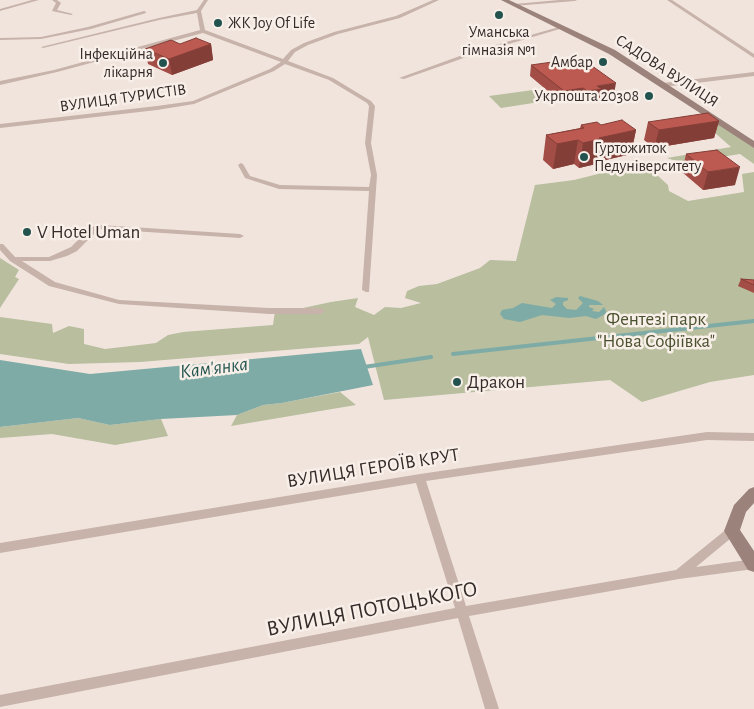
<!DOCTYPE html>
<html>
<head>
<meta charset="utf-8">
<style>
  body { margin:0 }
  canvas { display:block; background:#f0e4dd }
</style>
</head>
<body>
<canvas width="754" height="709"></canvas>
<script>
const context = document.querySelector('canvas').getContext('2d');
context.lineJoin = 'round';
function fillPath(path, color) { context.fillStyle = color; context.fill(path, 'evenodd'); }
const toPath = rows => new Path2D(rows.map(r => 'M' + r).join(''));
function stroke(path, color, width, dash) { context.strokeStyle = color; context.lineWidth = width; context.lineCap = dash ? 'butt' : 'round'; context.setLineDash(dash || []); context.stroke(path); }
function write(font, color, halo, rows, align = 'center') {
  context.font = font + ' "Alegreya Sans",sans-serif'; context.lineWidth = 5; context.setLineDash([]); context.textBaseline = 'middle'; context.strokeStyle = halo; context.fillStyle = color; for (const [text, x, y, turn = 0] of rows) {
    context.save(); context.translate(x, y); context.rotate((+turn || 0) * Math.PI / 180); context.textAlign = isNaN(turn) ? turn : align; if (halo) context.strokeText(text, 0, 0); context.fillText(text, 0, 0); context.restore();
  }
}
fillPath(toPath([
  [533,90,546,101,501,108,489,96],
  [707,114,754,145,754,164,740,154,682,163,667,158,731,147,698,118],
  [635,160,645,164,668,185,669,191,688,201,744,192,742,174,754,172,754,375,710,382,642,402,610,380,384,400,368,337,359,344,140,362,69,364,0,354,0,317,52,324,53,333,69,326,84,329,84,344,105,349,156,343,168,335,183,332,273,325,275,311,289,311,331,302,358,298,355,307,374,315,385,307,401,308,421,303,405,298,407,291,419,286,437,284,480,268,490,260,516,261,535,185,574,180,606,172,607,167],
  [0,258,19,270,15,277,19,279,0,308],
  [340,392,356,405,231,426,237,415,263,405,282,403],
  [78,418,110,425,161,419,168,436,115,445,52,434,0,438,0,427]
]), '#b8be9e');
fillPath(toPath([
  [580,296,598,301,603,305,589,305,589,307,594,309,592,311,599,312,604,307,607,313,596,319,586,316,569,318,542,315,520,322,504,319,500,314,502,310,513,308,522,303,552,308,556,304,550,300,556,297,568,298,568,300,563,302,563,305,567,309,576,310,583,303,578,298],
  [361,349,373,385,282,403,263,405,237,415,161,419,110,425,78,418,0,427,0,360,90,374]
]), '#7eaba6');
stroke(toPath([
  [453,354,754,321],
  [364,367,431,357]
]), '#7eaba6', 4);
fillPath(toPath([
  [32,0,39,0,0,11,0,9,32,0],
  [52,0,57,0,61,3,57,10,73,14,71,15,52,11,56,3,52,0],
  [204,0,208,0,201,11,205,30,283,59,291,50,304,43,334,32,396,16,433,0,439,0,400,18,338,34,308,45,295,52,288,61,333,78,371,101,375,106,371,143,377,175,369,292,366,292,362,290,369,191,279,189,245,178,238,165,241,163,243,164,250,176,280,185,369,187,371,175,365,143,369,106,367,103,329,80,285,64,274,71,194,104,157,110,0,128,0,124,157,106,193,101,270,69,281,62,203,33,57,72,0,85,0,81,54,70,200,30,197,13,159,20,43,48,41,47,159,18,197,10,204,0],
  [559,0,577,0,575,1,514,6,512,5,514,4,559,0],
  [667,0,672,0,754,54,754,58,667,0],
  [144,11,146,12,146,13,91,29,41,39,0,40,0,38,41,37,88,27,144,11],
  [559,27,563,28,475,54,404,79,399,78,471,52,559,27],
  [754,72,754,76,663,87,660,85,663,83,754,72],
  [100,225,240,234,244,236,240,238,101,229,97,231,77,251,67,256,50,261,22,261,55,282,119,300,269,308,321,308,325,311,321,314,269,314,119,304,49,286,10,261,0,250,0,244,3,244,15,257,49,257,71,247,91,227,100,225],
  [707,432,754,433,754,441,707,440,426,481,466,606,676,570,728,528,732,527,736,528,737,531,736,534,696,567,754,559,754,569,679,579,469,616,499,709,485,709,458,618,0,707,0,695,455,608,416,483,0,553,0,543,420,474,707,432]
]), '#c7b3aa');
fillPath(toPath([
  [501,0,509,0,615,50,754,141,754,148,609,54,501,0],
  [754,487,754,503,746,512,740,530,754,551,754,572,748,570,724,531,734,505,749,489,754,487]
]), '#9b827b');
fillPath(toPath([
  [180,44,211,44,213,60,172,75,148,64,145,49],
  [531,65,614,94,600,96,599,100,585,103,581,99,562,103,530,76],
  [719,121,714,138,654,148,644,140,648,122],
  [581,125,601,125,636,130,631,154,597,162,596,164,579,168,574,164,553,169,543,160,546,135,580,128],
  [686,154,735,185,703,190,682,172],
  [741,279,754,280,754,293,738,286]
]), '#a24d45');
fillPath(toPath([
  [211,44,213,60,172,75,169,59],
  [616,83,614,94,600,96,599,100,585,103,587,91,597,86],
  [583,88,581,99,562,103,564,91],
  [719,121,714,138,654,148,659,130],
  [636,130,631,154,597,162,596,164,579,168,583,143,599,138],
  [578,140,574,164,553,169,557,144],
  [740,167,735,185,703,190,708,172]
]), '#843e38');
const building = toPath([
  [196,38,211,44,169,59,145,49,171,40,180,44,196,38],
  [581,58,616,83,597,86,602,89,587,91,583,88,564,91,531,65,581,58],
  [708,113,719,121,659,130,648,122,708,113],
  [622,120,636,130,599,138,601,139,583,143,578,140,557,144,546,135,584,128,581,125,597,122,601,125,622,120],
  [717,150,740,167,708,172,686,154,717,150],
  [741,279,754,280,754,285,741,279]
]);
fillPath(building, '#bc5950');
stroke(building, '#843e38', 1);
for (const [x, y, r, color] of [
  [499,15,5,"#22534f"],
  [218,23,5,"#22534f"],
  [603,62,5,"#22534f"],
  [163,63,5,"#22534f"],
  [649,96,5,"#22534f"],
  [584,157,5,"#22534f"],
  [27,232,5,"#22534f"],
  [457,382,5,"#22534f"]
]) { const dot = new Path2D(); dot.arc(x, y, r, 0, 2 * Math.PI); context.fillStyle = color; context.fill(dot); stroke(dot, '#f8efe9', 2); }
write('16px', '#352b29', '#f8efe9', [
  ["ЖК Joy Of Life",228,23,"left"],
  ["Уманська",499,32,"center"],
  ["гімназія №1",499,50,"center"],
  ["Інфекційна",153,54],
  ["лікарня",153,72],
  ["Амбар",593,62],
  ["Укрпошта 20308",639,96],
  ["Гуртожиток",594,148,"left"],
  ["Педуніверситету",594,166,"left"]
], 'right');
write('16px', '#352b29', '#f8efe9', [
  ["САДОВА ВУЛИЦЯ",667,71,33],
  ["ВУЛИЦЯ ТУРИСТІВ",123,98,-8]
]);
write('19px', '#352b29', '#f8efe9', [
  ["V Hotel Uman",37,232],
  ["Дракон",467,382]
], 'left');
write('19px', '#4a512f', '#f8efe9', [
  ["Фентезі парк",656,319],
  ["\"Нова Софіївка\"",656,341]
]);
write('19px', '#352b29', '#f8efe9', [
  ["ВУЛИЦЯ ГЕРОЇВ КРУТ",373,468,-9]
]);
write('italic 20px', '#22534f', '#f8efe9', [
  ["Кам'янка",214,368,-7]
]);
write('22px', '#352b29', '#f8efe9', [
  ["ВУЛИЦЯ ПОТОЦЬКОГО",372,609,-11]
]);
</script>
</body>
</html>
